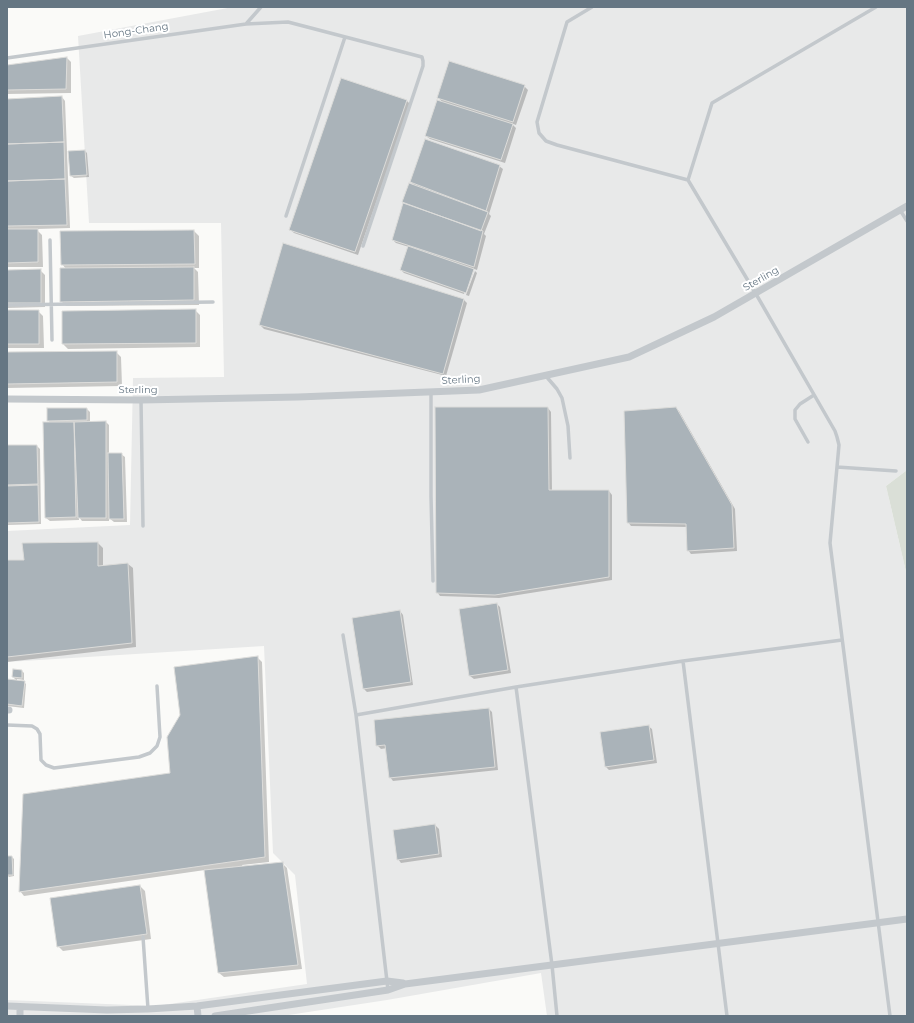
<!DOCTYPE html>
<html>
<head>
<meta charset="utf-8">
<style>
  body { margin:0 }
  #map { position:relative; width:914px; height:1023px; overflow:hidden; background:#fafaf8; font-family:Montserrat,sans-serif }
  canvas { display:block }
  .frame { position:absolute; inset:0; border:8px solid #657683; pointer-events:none }
</style>
</head>
<body>
<div id="map">
<canvas width="914" height="1023"></canvas>
<div class="frame"></div>
</div>
<script>
const context = document.querySelector('canvas').getContext('2d');
context.lineJoin = 'round';
function fillPath(path, color) { context.fillStyle = color; context.fill(path, 'evenodd'); }
const toPath = rows => new Path2D(rows.map(r => 'M' + r).join(''));
function stroke(path, color, width, dash) { context.strokeStyle = color; context.lineWidth = width; context.lineCap = dash ? 'butt' : 'round'; context.setLineDash(dash || []); context.stroke(path); }
function write(font, color, halo, rows, align = 'center') {
  context.font = font + ' Montserrat,sans-serif'; context.lineWidth = 4; context.setLineDash([]); context.textBaseline = 'middle'; context.strokeStyle = halo; context.fillStyle = color; for (const [text, x, y, turn = 0] of rows) {
    context.save(); context.translate(x, y); context.rotate((+turn || 0) * Math.PI / 180); context.textAlign = isNaN(turn) ? turn : align; if (halo) context.strokeText(text, 0, 0); context.fillText(text, 0, 0); context.restore();
  }
}
fillPath(toPath([
  [233,7,907,7,907,470,886,486,907,576,907,1016,547,1016,541,973,387,1000,282,1016,7,1016,7,1000,156,1006,307,984,295,875,273,853,264,646,7,662,7,531,130,525,133,378,224,377,221,223,89,223,78,36]
]), '#e8e9e9');
fillPath(toPath([
  [907,470,907,576,886,486]
]), '#dadfd7');
fillPath(toPath([
  [67,58,71,62,71,93,7,94,7,66],
  [524,86,528,90,516,125,511,123,516,128,505,163,430,139,426,136,443,103,438,97],
  [62,97,65,101,70,228,36,229,42,235,43,267,7,267,7,100],
  [406,100,410,104,358,255,294,233,291,230],
  [85,151,87,153,89,177,74,178,71,176],
  [499,166,503,169,489,214,491,216,484,234,486,236,477,270,472,268,474,270,473,270,464,294,404,273,401,270,409,247,396,243,393,240,408,206,403,201,415,186,411,182],
  [194,231,199,236,199,268,194,268,198,272,199,305,66,306,61,301,66,269,62,264],
  [283,244,464,300,467,303,446,376,264,329,260,325],
  [40,270,45,275,45,307,7,308,7,271],
  [475,271,477,273,469,296,466,295],
  [195,310,200,315,200,347,68,349,63,344],
  [7,311,38,311,43,316,44,348,7,348],
  [116,352,121,357,122,386,7,388,7,353],
  [548,408,551,412,552,491,609,491,612,495,612,580,499,598,440,596,437,592],
  [675,408,679,411,735,509,737,551,691,554,688,550,687,527,631,526,628,522],
  [87,409,90,412,90,422,106,422,109,425,109,454,121,454,125,457,127,522,114,522,109,518,109,521,82,521,79,517,79,520,50,521,46,518,50,423,48,420],
  [7,446,37,446,40,449,41,524,7,525],
  [98,543,103,548,103,566,128,564,133,568,136,647,7,662,7,561,25,561],
  [497,604,500,607,511,673,474,679,470,676,460,610],
  [400,611,403,615,413,685,367,692,364,689],
  [257,657,262,662,269,862,242,865,243,867,282,863,287,868,302,969,224,977,219,973,205,870,24,896,20,891,171,773],
  [22,671,24,673,24,680,17,679,17,681,13,677],
  [7,680,24,682,26,684,24,708,7,706],
  [489,709,492,712,498,770,393,781,390,777,387,748,381,749,377,745],
  [648,726,652,729,657,763,609,770,606,767],
  [435,825,439,829,442,857,401,863,398,859],
  [7,857,12,857,14,859,14,876,9,877,7,875],
  [140,886,145,891,151,939,63,951,58,946]
]), '#0003');
const building = toPath([
  [67,57,66,89,7,90,7,65,67,57],
  [449,61,525,85,513,122,437,98,449,61],
  [341,78,407,100,355,252,289,230,341,78],
  [62,96,64,142,7,144,7,99,62,96],
  [437,100,513,124,501,160,425,136,437,100],
  [425,139,500,165,486,211,410,182,425,139],
  [64,142,65,179,7,181,7,144,64,142],
  [85,150,87,175,70,176,68,151,85,150],
  [65,179,67,225,7,226,7,181,65,179],
  [409,183,488,212,481,231,402,202,409,183],
  [403,203,483,231,474,267,392,240,403,203],
  [7,229,38,229,38,262,7,263,7,229],
  [194,230,195,264,61,265,60,231,194,230],
  [283,243,464,299,443,374,259,325,283,243],
  [408,246,474,269,466,293,400,270,408,246],
  [194,267,194,300,60,302,60,268,194,267],
  [41,269,41,303,7,303,7,270,41,269],
  [196,309,196,343,62,344,62,311,196,309],
  [7,310,39,310,39,344,7,344,7,310],
  [117,351,117,382,7,384,7,352,117,351],
  [435,407,548,407,549,490,609,490,609,577,495,595,436,593,435,407],
  [676,407,732,505,734,548,687,551,686,524,627,523,624,411,676,407],
  [47,408,87,408,87,420,47,421,47,408],
  [106,421,106,518,78,518,74,422,106,421],
  [43,422,74,422,76,517,45,518,43,422],
  [7,445,37,445,38,484,7,485,7,445],
  [108,453,122,453,124,519,109,519,108,453],
  [38,485,39,522,7,523,7,486,38,485],
  [98,542,98,566,128,563,132,643,7,657,7,560,24,560,22,543,98,542],
  [497,603,508,670,469,676,459,609,497,603],
  [400,610,411,682,363,689,352,618,400,610],
  [258,656,265,857,19,892,23,794,170,773,167,737,180,715,174,667,258,656],
  [13,669,22,670,22,678,12,677,13,669],
  [7,679,25,681,22,706,7,704,7,679],
  [489,708,495,767,389,778,385,745,376,746,374,720,489,708],
  [649,725,654,760,605,767,600,732,649,725],
  [435,824,439,854,397,860,393,830,435,824],
  [7,856,12,856,13,875,7,875,7,856],
  [283,862,298,965,218,973,204,870,283,862],
  [140,885,147,934,57,947,50,898,140,885]
]);
fillPath(building, '#aab3b9');
stroke(building, '#dcdcda', 1);
stroke(toPath([
  [592,7,567,22,537,122,539,133,546,141,557,145,688,180],
  [246,24,288,22,422,57,423,61,423,66,363,246],
  [7,58,246,24,261,7],
  [688,180,756,294,835,431,837,437,839,445,837,467,830,543,890,1016],
  [688,180,712,103,876,7],
  [900,210,907,221],
  [286,216,345,37],
  [50,240,52,340],
  [7,305,213,302],
  [545,375,557,389,562,398,568,426,570,458],
  [431,392,431,496,433,581],
  [141,400,143,526],
  [808,442,795,419,795,410,800,404,814,395],
  [837,467,896,471],
  [343,635,356,715,388,990],
  [683,661,727,1016],
  [516,687,552,965,557,1016],
  [356,715,516,687,683,661,842,640],
  [7,725,32,726,37,729,40,734,41,760,46,765,54,768,139,757,150,753,157,746,160,737,157,686],
  [143,937,148,1009]
]), '#c3c8cc', 3.5);
stroke(toPath([
  [7,399,141,400,298,397,479,390,629,357,714,317,907,206],
  [7,710,9,710],
  [7,1006,107,1010,148,1009,197,1006,387,981,403,983],
  [197,1006,198,1016],
  [20,1007,20,1016],
  [215,1016,388,990,405,984,907,919]
]), '#c3c8cc', 7);
write('10px', '#657683', '#fff', [
  ["Hong-Chang",136,31,-8],
  ["Sterling",761,279,-30],
  ["Sterling",461,380,-3],
  ["Sterling",138,390]
]);
</script>
</body>
</html>
